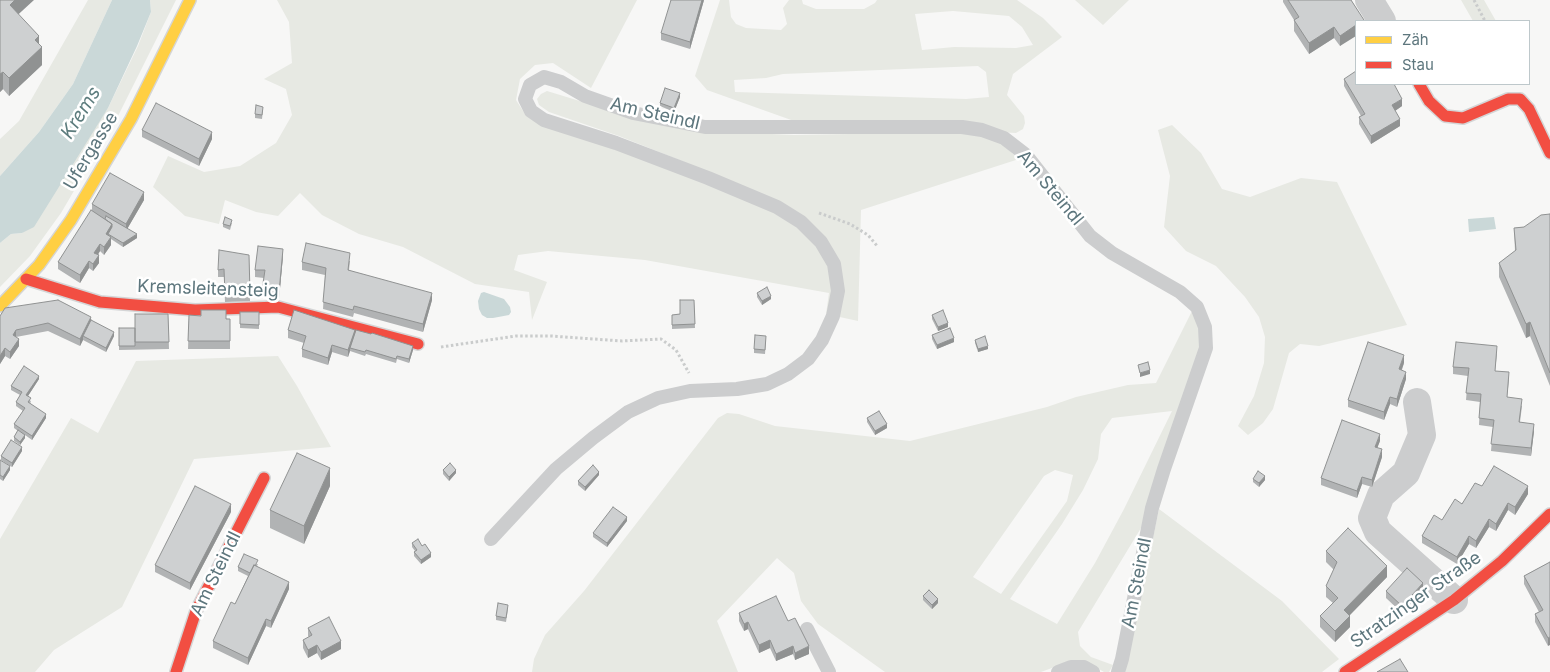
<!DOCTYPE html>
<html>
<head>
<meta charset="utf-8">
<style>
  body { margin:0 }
  #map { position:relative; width:1550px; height:672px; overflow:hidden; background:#f7f7f6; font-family:Inter,sans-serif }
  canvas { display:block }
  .legend { position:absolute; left:1355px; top:20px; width:175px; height:65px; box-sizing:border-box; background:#fff; border:1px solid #bec8cb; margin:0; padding:6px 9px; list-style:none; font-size:15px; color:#5d767d }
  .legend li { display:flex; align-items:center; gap:10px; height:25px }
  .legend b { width:25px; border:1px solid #bec8cb }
</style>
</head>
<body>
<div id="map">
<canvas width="1550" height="672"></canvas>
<ul class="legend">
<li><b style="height:6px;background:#ffcf43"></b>Zäh</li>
<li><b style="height:6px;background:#f24e42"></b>Stau</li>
</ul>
</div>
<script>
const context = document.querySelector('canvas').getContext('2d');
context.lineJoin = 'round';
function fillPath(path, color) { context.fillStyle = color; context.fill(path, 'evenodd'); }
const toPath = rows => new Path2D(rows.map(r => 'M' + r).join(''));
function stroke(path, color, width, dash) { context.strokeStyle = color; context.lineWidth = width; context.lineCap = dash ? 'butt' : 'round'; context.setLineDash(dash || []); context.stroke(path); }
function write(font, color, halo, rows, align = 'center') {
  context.font = font + ' Inter,sans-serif'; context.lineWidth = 5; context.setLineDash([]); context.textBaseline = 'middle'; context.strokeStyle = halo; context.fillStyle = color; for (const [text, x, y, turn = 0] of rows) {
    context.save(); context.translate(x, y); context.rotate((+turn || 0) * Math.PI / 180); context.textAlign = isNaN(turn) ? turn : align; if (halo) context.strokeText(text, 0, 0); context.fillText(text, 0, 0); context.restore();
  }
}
fillPath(toPath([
  [88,0,112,0,73,84,39,132,0,176,0,139,19,121],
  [150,0,176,0,119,114,61,213,30,256,0,287,0,243,11,234,22,233,108,108,138,46,151,12],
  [277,0,637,0,591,88,553,63,535,65,520,79,516,100,525,114,699,168,619,136,549,112,539,105,537,99,541,94,547,91,632,117,705,131,794,135,961,132,980,135,1002,144,1019,159,861,210,858,321,826,314,829,293,645,260,548,251,518,255,514,270,547,282,532,320,529,292,475,284,403,247,359,234,322,215,300,193,278,216,256,212,225,200,219,224,185,216,153,187,168,156,204,172,240,166,276,143,292,115,286,89,264,79,292,63,289,22],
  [720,0,729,0,731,17,736,24,746,28,781,30,787,24,783,8,789,0,802,0,803,4,816,9,864,9,875,3,877,0,1017,0,1043,18,1062,37,1013,74,1007,95,1024,116,1025,123,1023,129,1016,133,794,121,707,90,695,76],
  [953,11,1009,16,1022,27,1033,45,1016,48,954,47,922,50,915,14],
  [978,66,986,72,989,97,966,99,735,92,734,80,766,78,783,74],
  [1075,0,1129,0,1103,25],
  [1461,0,1484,0,1496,21,1473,21],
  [1172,125,1201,153,1222,189,1250,197,1301,178,1337,182,1407,325,1319,346,1300,344,1289,353,1273,409,1263,423,1248,435,1238,426,1254,396,1264,363,1265,337,1259,317,1245,297,1216,266,1186,251,1164,227,1170,176,1158,130],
  [1192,311,1199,329,1200,348,1144,523,1078,632,1080,646,1091,657,1113,665,1109,672,1104,672,1085,661,1071,661,1041,672,885,672,818,624,801,601,794,573,777,558,717,621,738,672,532,672,534,659,545,635,584,591,718,418,727,413,739,414,775,426,910,441,1047,407,1076,397,1128,385,1156,383],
  [1172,411,1124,509,1095,563,1057,624,1010,599,1062,524,1083,490,1098,459,1101,434,1112,418],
  [1055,470,1073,475,1067,501,1001,594,973,577,1044,476],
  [278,356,297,386,331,447,194,459,122,607,54,650,35,672,0,672,0,539,71,418,98,433,136,361],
  [1159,509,1282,601,1339,659,1322,672,1125,672]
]), '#e7e9e3');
fillPath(toPath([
  [112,0,150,0,151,12,137,46,108,108,34,227,22,233,11,234,0,243,0,176,39,132,73,84],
  [1494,217,1496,229,1469,232,1468,219],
  [484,292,504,299,510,307,511,312,509,315,493,318,487,318,482,315,479,309,478,301,481,293]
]), '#cad8d8');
const slow = toPath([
  [0,306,39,265,71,220,131,119,190,0]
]);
const jam = toPath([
  [1419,84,1429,101,1445,116,1463,118,1508,99,1520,99,1529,109,1550,153],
  [26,279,100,302,195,310,278,307,418,344],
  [176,672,196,611,264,478],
  [1345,672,1454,600,1502,561,1550,514]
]);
stroke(slow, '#d4d5d6', 14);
stroke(jam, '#d4d5d6', 14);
stroke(toPath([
  [1474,0,1485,21],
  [819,213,850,224,868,235,878,247],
  [441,347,516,336,551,336,622,341,661,339,676,350,689,373]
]), '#cacccc', 3, [2.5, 2.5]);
stroke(toPath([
  [491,539,556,469,593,438,628,412,658,398,690,391,737,389,767,384,788,374,808,359,822,340,833,316,838,291,834,264,821,242,801,222,777,207,708,178,616,143,544,120,531,111,525,99,530,85,544,77,561,82,585,96,633,113,705,127,962,127,982,130,1004,138,1026,155,1090,236,1112,253,1180,292,1197,307,1205,327,1206,348,1164,469,1152,508,1122,659,1118,672],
  [807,629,829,672],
  [1058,672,1071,667,1084,667,1093,672]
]), '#cccdce', 14);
stroke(toPath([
  [1369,0,1382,21],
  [1417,402,1422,435,1406,473,1381,495,1372,518,1378,532,1454,600]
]), '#cccdce', 28);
stroke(slow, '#ffcf43', 11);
stroke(jam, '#f24e42', 11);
fillPath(toPath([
  [0,0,18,14,39,45,42,65,9,96,3,89,0,92],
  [704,0,690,49,661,40,661,33],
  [1283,0,1351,0,1364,21,1340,46,1334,38,1309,54,1294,31,1294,20,1283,2],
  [1344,79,1402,106,1395,111,1400,126,1371,144,1359,124,1359,117,1361,116,1344,86],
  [680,97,674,112,660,106,660,103],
  [263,110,262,119,255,118,255,114],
  [142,130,212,139,199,166,142,137],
  [144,200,127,229,137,238,123,247,111,239,111,245,104,255,100,251,98,255,99,263,93,271,89,268,80,283,58,269,58,262,92,211,92,204],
  [1550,214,1550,386,1530,336,1526,338,1499,277,1499,263,1515,251,1514,228,1524,227],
  [232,223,230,230,223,227,223,224],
  [249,255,250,301,225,302,224,277,218,277,218,270],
  [283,256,279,299,262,297,264,278,255,277,255,270],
  [350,261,349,270,432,300,423,332,354,313,353,317,323,309,325,275,302,270,302,262],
  [757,293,771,299,762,305,757,297],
  [694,300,695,328,672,329,672,315,680,314],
  [240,312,259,312,259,329,240,328],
  [168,314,169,349,119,350,119,328,135,328],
  [189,315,230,319,230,349,188,349],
  [932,315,948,327,938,331,932,319],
  [0,316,91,320,114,336,106,352,83,340,80,346,48,331,16,337,19,346,10,359,5,356,0,364],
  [288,330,355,333,413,350,409,363,397,359,396,363,366,354,365,356,350,351,348,357,332,352,328,365,302,357,302,349,304,343,288,338],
  [932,335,954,342,937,349,932,339],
  [766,340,765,354,754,353,754,349],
  [975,340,988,349,978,352,975,343],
  [1497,354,1495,371,1509,380,1507,397,1522,406,1520,422,1534,431,1531,456,1491,451,1493,427,1479,425,1480,402,1466,400,1468,376,1453,374,1453,367],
  [1404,363,1402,370,1406,379,1397,407,1390,404,1384,420,1348,407,1348,400],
  [39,379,28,396,31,402,30,403,46,418,32,440,25,435,25,438,20,445,14,441,14,437,18,431,14,428,14,424,23,411,16,406,16,402,20,395,11,390,11,386],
  [867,418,887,428,875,435,867,422],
  [1380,441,1377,447,1382,457,1372,487,1362,484,1357,498,1321,485,1321,478],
  [22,451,12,467,1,460,1,456],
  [0,460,10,470,3,481,0,479],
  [443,470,456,473,449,481,443,474],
  [599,475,585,491,578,485,578,481],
  [1253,479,1265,480,1259,487,1253,482],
  [330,486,304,544,270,528,270,510],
  [1482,486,1528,494,1515,515,1508,510,1496,531,1489,527,1476,548,1469,544,1457,564,1422,543,1422,536,1442,520],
  [231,512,190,590,155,572,155,565],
  [627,521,607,547,593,537,593,533],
  [412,543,431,557,421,564,414,556,414,552,415,551,412,547],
  [1326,551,1387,577,1349,616,1350,627,1335,642,1320,627,1320,616,1333,603,1326,597,1326,586,1334,570,1326,562],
  [1550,562,1548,646,1535,622,1535,614,1539,612,1524,584,1524,576],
  [258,564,257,566,289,589,271,628,266,626,248,665,213,648,213,641,235,604,248,576,238,571,238,567],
  [1386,591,1423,591,1402,613,1386,598],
  [923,596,938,603,932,609,923,600],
  [508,609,506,622,496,620,496,616],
  [739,613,788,621,809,654,795,660,793,654,776,661,770,648,759,653,748,629,744,631,739,621],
  [308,628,341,649,321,660,317,653,308,658,303,648,303,640,309,637,308,636]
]), '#b1b3b4');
fillPath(toPath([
  [15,0,34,0,10,22,10,5],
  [702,0,704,0,690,49,690,42],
  [1356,25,1356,36,1340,46,1340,36],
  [1334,27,1334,38,1309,54,1309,43],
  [39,36,39,50,42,47,42,65,9,96,9,78,35,40],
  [3,72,3,89,0,92,0,74],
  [680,93,680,97,674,112,674,108],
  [1402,99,1402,106,1392,113,1392,105],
  [1400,119,1400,126,1371,144,1371,136],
  [212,132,212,139,199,166,199,159],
  [144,192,144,200,126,231,126,224],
  [112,224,112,231,108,234,108,238,106,234],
  [137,234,137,238,123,247,123,243],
  [111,237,111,245,104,255,104,247],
  [100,244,100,251,94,260,94,253],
  [283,249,283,256,279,299,279,292],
  [99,255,99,263,93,271,93,264],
  [89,261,89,268,80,283,80,275],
  [432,293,432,300,423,332,423,324],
  [771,296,771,299,762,305,762,301],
  [91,317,91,324,83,336,83,340,80,346,80,339],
  [1530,322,1530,336,1526,338,1526,324],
  [948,323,948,327,938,331,938,327],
  [16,330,16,337,13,335],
  [355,330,355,337,350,348,350,351,348,357,348,350],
  [114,332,114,336,106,352,106,348],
  [954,338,954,342,937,349,937,345],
  [19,339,19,346,10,359,10,352],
  [332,345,332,352,328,365,328,358],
  [413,346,413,350,409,363,409,359],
  [988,346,988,349,978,352,978,349],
  [5,348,5,356,0,364,0,356],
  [1404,355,1404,363,1399,376,1399,369],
  [1150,370,1150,374,1140,377,1140,373],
  [1406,372,1406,379,1397,407,1397,399],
  [39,376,39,379,26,399,26,395],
  [1390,397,1390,404,1384,420,1384,412],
  [46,414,46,418,32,440,32,436],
  [887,424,887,428,875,435,875,431],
  [1534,424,1534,431,1531,456,1531,448],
  [1380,434,1380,441,1375,454,1375,447],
  [25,435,25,438,20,445,20,442],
  [22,447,22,451,12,467,12,463],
  [1382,449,1382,457,1372,487,1372,480],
  [10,466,10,470,3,481,3,477],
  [330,468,330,486,304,544,304,526],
  [456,470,456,473,449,481,449,477],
  [599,472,599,475,585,491,585,487],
  [1265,476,1265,480,1259,487,1259,483],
  [1362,477,1362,484,1357,498,1357,491],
  [1528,486,1528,494,1515,515,1515,507],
  [1508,503,1508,510,1496,531,1496,524],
  [231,504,231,512,190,590,190,583],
  [627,517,627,521,607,547,607,543],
  [1489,519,1489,527,1476,548,1476,541],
  [1469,536,1469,544,1457,564,1457,557],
  [431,553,431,557,421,564,421,560],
  [1387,566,1387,577,1344,621,1344,610],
  [289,582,289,589,271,628,271,621],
  [1423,583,1423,591,1402,613,1402,606],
  [938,599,938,603,932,609,932,605],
  [1350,616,1350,627,1335,642,1335,631],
  [266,619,266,626,248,665,248,658],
  [748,622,748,629,744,631,744,624],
  [1550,637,1550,645,1548,646,1548,638],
  [770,640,770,648,759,653,759,645],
  [341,641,341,649,321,660,321,652],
  [317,645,317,653,308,658,308,650],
  [793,646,793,654,776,661,776,654],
  [809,646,809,654,795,660,795,653]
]), '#909292');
const building = toPath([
  [0,0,15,0,10,5,39,36,35,40,42,47,9,78,3,72,0,74,0,0],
  [671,0,702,0,690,42,661,33,671,0],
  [1288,0,1351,0,1364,20,1362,21,1356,21,1356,25,1340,36,1334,27,1309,43,1294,20,1299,17,1288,0],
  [1356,71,1356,84,1394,84,1402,99,1392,105,1400,119,1371,136,1359,117,1365,114,1344,79,1356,71],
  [665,88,680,93,674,108,660,103,665,88],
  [156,103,212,132,199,159,142,130,156,103],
  [256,105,263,107,262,115,255,114,256,105],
  [110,173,144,192,126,224,92,204,110,173],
  [91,210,112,224,106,234,111,237,104,247,100,244,94,253,99,255,93,264,89,261,80,275,58,262,91,210],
  [1550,214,1550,373,1530,322,1526,324,1499,263,1516,250,1514,228,1524,227,1541,215,1550,214],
  [106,216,137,234,123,243,108,234,112,227,112,224,105,219,106,216],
  [225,217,232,220,230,226,223,224,225,217],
  [306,243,350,253,348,270,432,293,423,324,354,306,353,310,323,302,326,268,302,262,306,243],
  [258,246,283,249,279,292,262,290,265,270,255,270,258,246],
  [219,250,249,255,250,293,225,295,224,269,218,270,219,250],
  [767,287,771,296,762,301,757,293,767,287],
  [58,300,91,317,80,339,48,323,16,330,13,335,19,339,10,352,5,348,0,356,0,316,5,308,58,300],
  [680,300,694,300,695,324,672,325,672,315,680,314,680,300],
  [201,310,226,310,226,319,230,319,230,341,188,341,189,315,201,316,201,310],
  [294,310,355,330,348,350,332,345,328,358,302,349,306,336,288,330,294,310],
  [943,310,948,323,938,327,932,315,943,310],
  [240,312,259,312,259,325,240,324,240,312],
  [135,314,168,314,169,342,135,342,135,314],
  [91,320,114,332,106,348,83,336,91,320],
  [119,328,135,328,135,346,119,346,119,328],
  [950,328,954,338,937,345,932,335,950,328],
  [356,330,371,334,372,333,413,346,409,359,397,356,396,359,366,350,365,352,350,348,356,330],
  [755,335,766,336,765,350,754,349,755,335],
  [985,336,988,346,978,349,975,340,985,336],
  [1368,342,1404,355,1399,369,1406,372,1401,385,1397,399,1390,397,1384,412,1348,400,1368,342],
  [1456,342,1497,346,1495,371,1509,372,1507,397,1522,399,1519,422,1534,424,1531,448,1491,444,1494,420,1479,418,1481,394,1466,393,1469,368,1453,367,1456,342],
  [1148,362,1150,370,1140,373,1138,365,1148,362],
  [24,366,39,376,26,395,31,398,28,402,46,414,32,436,14,424,25,408,16,402,22,392,11,386,24,366],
  [879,411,887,424,875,431,867,418,879,411],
  [1342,420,1380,434,1375,447,1382,449,1372,480,1362,477,1357,491,1321,478,1342,420],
  [18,430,25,435,20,442,14,437,18,430],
  [11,440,22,447,12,463,1,456,11,440],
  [297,453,330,468,304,526,270,510,297,453],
  [0,460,10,466,3,477,0,475,0,460],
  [450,463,456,470,449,477,443,470,450,463],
  [593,465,599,472,585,487,578,481,593,465],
  [1494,466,1528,486,1515,507,1508,503,1496,524,1489,519,1476,541,1469,536,1457,557,1422,536,1434,515,1442,520,1455,499,1462,504,1475,483,1482,486,1494,466],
  [1258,471,1265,476,1259,483,1253,479,1258,471],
  [195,486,231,504,190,583,155,565,195,486],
  [613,507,627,517,607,543,593,533,613,507],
  [1348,528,1387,566,1344,610,1350,616,1335,631,1320,616,1338,598,1326,586,1337,562,1326,551,1348,528],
  [418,539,422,546,425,544,431,553,421,560,414,552,417,550,412,543,418,539],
  [244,554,258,560,255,566,254,565,250,573,238,567,244,554],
  [1550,562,1550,637,1548,638,1535,614,1543,610,1524,576,1550,562],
  [254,565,289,582,271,621,266,619,248,658,213,641,231,602,235,604,254,565],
  [1407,568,1423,583,1402,606,1386,591,1407,568],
  [929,590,938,599,932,605,923,596,929,590],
  [776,596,788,621,795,618,809,646,795,653,793,646,776,654,770,640,759,645,748,622,744,624,739,613,776,596],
  [498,603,508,605,506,618,496,616,498,603],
  [329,617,341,641,321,652,317,645,308,650,303,640,312,635,308,628,329,617],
  [1400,659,1408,672,1377,672,1400,659]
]);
fillPath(building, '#ced0d1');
stroke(building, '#909292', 1);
write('18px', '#5d767d', '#fff', [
  ["Am Steindl",655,114,13],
  ["Ufergasse",91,151,-59],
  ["Am Steindl",1050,188,50],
  ["Kremsleitensteig",208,289,2],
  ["Am Steindl",216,574,-64],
  ["Am Steindl",1137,583,-79],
  ["Stratzinger Straße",1416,600,-35]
]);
write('italic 19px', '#5c7c7d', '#fff', [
  ["Krems",81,113,-58]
]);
</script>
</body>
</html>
